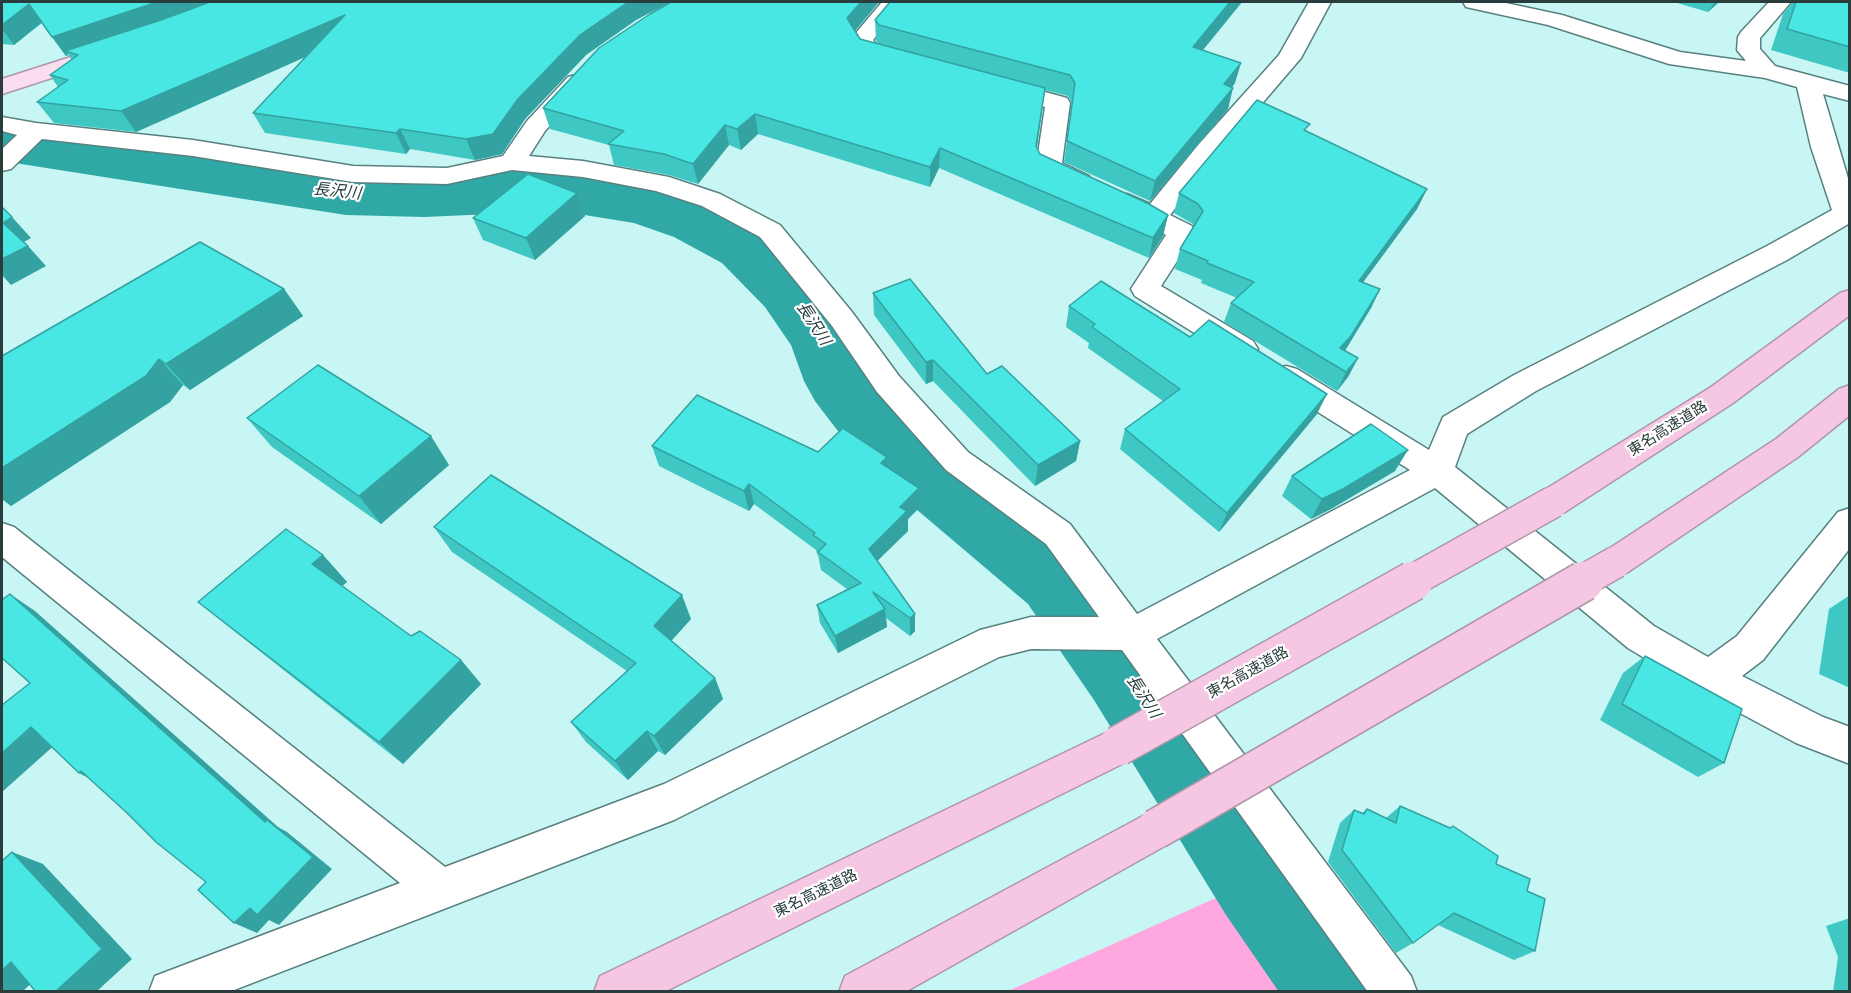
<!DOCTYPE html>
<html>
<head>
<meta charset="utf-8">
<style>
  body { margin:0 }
  #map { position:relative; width:1851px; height:993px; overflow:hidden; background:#c7f6f4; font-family:"Varela Round",sans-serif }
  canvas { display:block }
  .frame { position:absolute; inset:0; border:3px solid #2a3c3c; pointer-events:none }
</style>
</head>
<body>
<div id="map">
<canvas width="1851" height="993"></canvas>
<div class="frame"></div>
</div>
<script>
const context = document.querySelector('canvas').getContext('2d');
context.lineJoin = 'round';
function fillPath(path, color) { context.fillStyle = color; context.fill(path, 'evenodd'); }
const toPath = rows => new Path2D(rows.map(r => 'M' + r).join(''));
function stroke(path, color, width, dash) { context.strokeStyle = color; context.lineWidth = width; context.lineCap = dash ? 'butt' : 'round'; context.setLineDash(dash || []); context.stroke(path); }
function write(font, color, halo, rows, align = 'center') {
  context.font = font + ' "Varela Round","Noto Sans JP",sans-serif'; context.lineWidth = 4.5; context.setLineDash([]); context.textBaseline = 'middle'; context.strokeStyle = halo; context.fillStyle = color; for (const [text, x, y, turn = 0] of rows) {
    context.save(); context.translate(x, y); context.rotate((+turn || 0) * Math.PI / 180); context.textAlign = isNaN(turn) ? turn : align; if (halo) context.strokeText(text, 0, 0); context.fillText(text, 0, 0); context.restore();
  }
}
fillPath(toPath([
  [1236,889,1297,991,1008,991]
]), '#ffa8df');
fillPath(toPath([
  [2,123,346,173,424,175,560,169,645,183,668,189,720,207,770,231,815,273,851,320,873,367,919,420,1088,552,1158,642,1298,843,1383,954,1399,992,1279,992,1226,915,1094,700,1028,604,863,464,815,401,804,381,791,345,765,307,722,263,674,237,634,223,560,211,424,217,346,215,2,161,2,123]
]), '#2fa8a6');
const street = toPath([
  [882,2,904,2,873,40,878,47,904,54,908,59,904,64,896,66,862,57,850,40,882,2],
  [1309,2,1331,2,1301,58,1217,156,1170,215,1192,226,1196,232,1161,286,1253,341,1258,349,1253,357,1243,360,1233,357,1135,296,1131,289,1166,235,1118,209,1114,203,1118,197,1127,194,1150,204,1199,144,1279,55,1309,2],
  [1463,2,1501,2,1562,15,1680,52,1746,61,1737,50,1738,37,1741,32,1769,2,1791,2,1760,38,1760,49,1775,66,1850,86,1850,101,1823,94,1850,185,1850,223,1787,260,1536,391,1467,434,1455,467,1654,626,1708,657,1737,636,1838,512,1850,508,1850,548,1763,660,1742,676,1823,717,1850,727,1850,764,1796,743,1697,690,1628,648,1435,488,1157,639,1411,976,1417,992,1368,992,1122,650,1031,649,999,657,674,820,229,992,149,992,155,976,400,883,2,557,2,523,14,527,445,867,664,784,980,630,1031,617,1099,617,1046,544,946,470,877,392,832,326,760,237,702,206,656,191,583,177,512,170,447,184,353,182,193,156,42,139,11,169,2,171,2,149,17,135,2,131,2,117,36,123,193,140,353,166,447,168,503,156,527,121,568,77,576,75,584,77,588,82,584,87,545,131,529,156,583,161,669,177,720,194,780,225,852,312,899,376,968,452,1070,524,1137,614,1410,470,1275,385,1271,377,1275,369,1286,366,1297,369,1429,450,1443,417,1514,375,1767,246,1832,210,1811,147,1797,87,1765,78,1669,64,1548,25,1466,7,1463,2],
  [1001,80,1067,98,1070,103,1062,163,1089,176,1093,182,1089,188,1080,190,1071,188,1040,173,1036,167,1045,107,993,92,989,87,993,82,1001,80]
]);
const primary = toPath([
  [102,47,110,49,113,54,110,59,2,94,2,79,102,47]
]);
const highway = toPath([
  [1850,290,1850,315,1733,403,1565,512,1553,516,1541,512,1536,502,1541,492,1711,387,1840,293,1850,290],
  [1850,385,1850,415,1798,457,1628,572,1616,577,1604,572,1599,562,1604,552,1776,439,1839,389,1850,385],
  [1118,727,1132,733,1137,746,1132,759,664,992,594,992,600,976,1118,727],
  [1156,809,1170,815,1176,829,1170,843,905,992,839,992,845,976,1156,809]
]);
stroke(street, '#578180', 3);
stroke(primary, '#af96a9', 3);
stroke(highway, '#af96a9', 3);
fillPath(street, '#fff');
fillPath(primary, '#faddee');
fillPath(highway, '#f6c7e3');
const highwayBridgeFar1 = toPath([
  [1410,582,1553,502],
  [1581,582,1616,562]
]);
const highwayBridge = toPath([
  [1118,746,1413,581],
  [1156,829,1584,581]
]);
stroke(highwayBridgeFar1, '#af96a9', 34, []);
stroke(highwayBridge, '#af96a9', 42, []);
stroke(highwayBridgeFar1, '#f6c7e3', 31);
stroke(highwayBridge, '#f6c7e3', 39);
fillPath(toPath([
  [2,2,670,2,636,20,586,55,525,119,502,154,475,160,410,149,406,154,265,133,253,113,305,57,136,132,54,123,37,102,58,87,50,75,72,60,68,55,66,56,42,23,14,45,2,44],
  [671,2,879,2,855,31,860,39,878,44,876,40,875,20,890,2,1242,2,1203,50,1235,83,1232,87,1228,109,1150,201,1064,162,1072,103,1068,96,1045,90,1037,148,1040,154,1168,215,1163,236,1149,258,939,168,930,187,758,134,741,150,729,145,698,184,669,175,614,165,609,145,550,129,543,108],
  [1674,2,1719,2,1708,12],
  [1793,2,1850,2,1850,73,1771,50,1783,14],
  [1308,132,1427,189,1417,209,1363,282,1380,289,1371,308,1345,351,1358,358,1348,377,1337,391,1224,322,1231,303,1237,298,1201,283,1202,280,1175,269,1180,249,1194,226,1193,224,1174,213,1179,193],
  [577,193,585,216,535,260,483,240,473,218],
  [284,289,303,316,190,390,183,385,170,402,11,506,2,499,2,356],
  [873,293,1080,441,1076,461,1035,486,933,381,926,384,874,315],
  [1069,306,1190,337,1317,414,1219,532,1120,449,1125,429,1163,401,1088,348,1089,343,1066,327],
  [247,418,449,465,381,524,272,447],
  [652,446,818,452,887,457,887,467,919,508,908,519,908,531,877,561,915,614,915,631,910,636,886,618,887,627,838,653,820,623,817,605,847,589,821,570,818,555,817,554,816,550,754,504,749,511,659,466],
  [1395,471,1331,509,1311,519,1282,496,1292,476],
  [434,527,691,619,671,641,715,678,723,699,665,755,658,751,628,780,586,742,571,722,627,671,452,552],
  [323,555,347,582,342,586,411,636,461,660,481,684,403,764,229,627,198,602],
  [1850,595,1850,688,1819,674,1829,609],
  [1645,656,1724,763,1698,777,1600,720,1623,673],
  [1400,806,1496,864,1527,891,1535,951,1514,960,1438,925,1413,943,1396,953,1328,862,1340,823,1354,810,1362,813,1367,809,1386,818],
  [1850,918,1850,992,1833,992,1838,957,1826,926]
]), '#3fc7c4');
fillPath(toPath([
  [157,2,223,2,65,51,68,55,66,56,52,37],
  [628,2,670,2,636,20,586,55,525,119,502,154,475,160,466,139,518,99,580,35],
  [861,2,879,2,848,39,847,18],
  [1230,2,1242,2,1189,67,1193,47],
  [1715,2,1719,2,1708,12],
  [29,4,42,22,14,45,2,29,2,25],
  [345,15,355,35,136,132,121,111],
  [1241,63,1235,83,1219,104,1224,84],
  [1045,88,1042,109,1034,167,1036,146],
  [1233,88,1228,109,1150,201,1155,181],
  [755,114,758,134,741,150,737,129],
  [725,125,729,145,698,184,693,164],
  [400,129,410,149,406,154,396,133],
  [940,148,939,168,930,187,930,167],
  [1427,189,1417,209,1350,300,1359,281],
  [577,193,585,216,535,260,526,238],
  [1168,215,1163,236,1149,258,1153,238],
  [12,217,31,238,22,243,3,223],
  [28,246,46,266,11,285,2,275,2,259],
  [284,289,303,316,190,390,166,364],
  [1380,289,1371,308,1342,355,1340,348],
  [1358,358,1348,377,1337,391,1346,372],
  [159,359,183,385,170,402,11,506,2,499,2,468],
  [933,360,933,381,926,384,926,362],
  [1327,394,1317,414,1219,532,1227,513],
  [431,436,449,465,381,524,359,496],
  [1080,441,1076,461,1035,486,1038,465],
  [1408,450,1395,471,1331,509,1311,519,1322,499],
  [887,457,888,477,881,463],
  [749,484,754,504,749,511,744,491],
  [919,488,919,508,908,519,908,531,870,568,869,549,900,507],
  [323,555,347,582,337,590,312,564],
  [10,594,35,611,278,827,287,832,332,869,279,925,269,920,257,933,234,923,265,822],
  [682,595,691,619,664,649,654,626],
  [885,609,887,627,838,653,835,636],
  [915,614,915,631,910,636,910,618],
  [461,660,481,684,403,764,379,742],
  [715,678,723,699,665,755,654,736],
  [31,727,58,742,2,792,2,753],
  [647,731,658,751,628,780,615,761],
  [81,771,105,787,79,773],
  [12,852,43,864,132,959,96,992,55,992],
  [11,962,44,971,22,992,2,992,2,970]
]), '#33a2a0');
const building = toPath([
  [2,2,157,2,52,37,29,4,2,25,2,2],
  [210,2,628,2,580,35,518,99,493,134,466,139,400,129,396,133,253,113,345,15,121,111,37,102,68,80,50,75,78,55,65,51,161,20,210,2],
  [671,2,861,2,847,18,860,39,1045,88,1036,146,1040,154,1149,204,1168,215,1153,238,940,148,930,167,755,114,737,129,725,125,693,164,664,154,608,144,624,131,543,108,599,48,650,14,671,2],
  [890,2,1230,2,1193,47,1241,63,1224,84,1233,88,1155,181,1067,141,1075,83,1070,75,879,25,875,20,890,2],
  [1796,2,1850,2,1850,47,1787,29,1796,2],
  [1257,100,1310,124,1304,130,1427,189,1359,281,1380,289,1351,336,1340,348,1358,358,1346,372,1231,303,1254,282,1207,263,1208,261,1180,249,1203,211,1198,204,1179,193,1257,100],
  [528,174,577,193,526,238,473,218,528,174],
  [2,207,12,217,3,223,28,246,2,259,2,207],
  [200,242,284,289,166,364,159,359,146,376,2,468,2,356,200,242],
  [910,279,987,374,1002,366,1080,441,1038,465,933,360,926,362,873,293,910,279],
  [1101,281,1190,337,1209,320,1327,394,1227,513,1125,429,1180,389,1092,327,1095,324,1069,306,1101,281],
  [318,365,431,436,359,496,247,418,318,365],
  [697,395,818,452,843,428,887,457,881,463,919,488,900,507,907,511,869,549,915,614,910,618,873,592,885,609,835,636,817,605,861,583,818,552,826,544,813,535,815,533,749,484,744,491,652,446,697,395],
  [1371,424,1408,450,1343,489,1322,499,1292,476,1371,424],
  [491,475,682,595,654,626,715,678,654,736,647,731,615,761,571,722,636,663,434,527,491,475],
  [286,529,323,555,312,564,411,636,420,631,461,660,379,742,198,602,286,529],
  [10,594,265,822,267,820,313,857,257,915,250,908,234,923,198,890,206,882,156,842,126,812,81,771,79,773,31,727,2,753,2,705,30,683,2,658,2,597,3,599,10,594],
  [1645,656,1742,709,1724,763,1622,704,1645,656],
  [1400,806,1450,828,1453,826,1498,856,1496,864,1530,879,1527,891,1545,899,1535,951,1454,913,1413,943,1342,850,1354,810,1364,814,1367,809,1396,823,1400,806],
  [12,852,102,949,55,992,36,992,11,962,2,970,2,861,12,852]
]);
fillPath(building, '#49e7e4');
stroke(building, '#33a2a0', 1.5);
write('15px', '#2a3c3c', '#fff', [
  ["東名高速道路",1668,429,-32],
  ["東名高速道路",1248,673,-29],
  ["東名高速道路",816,894,-26]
]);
write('italic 16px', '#243d3d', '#fff', [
  ["長沢川",337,192,6],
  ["長沢川",813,324,57],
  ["長沢川",1143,697,57]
]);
</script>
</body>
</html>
